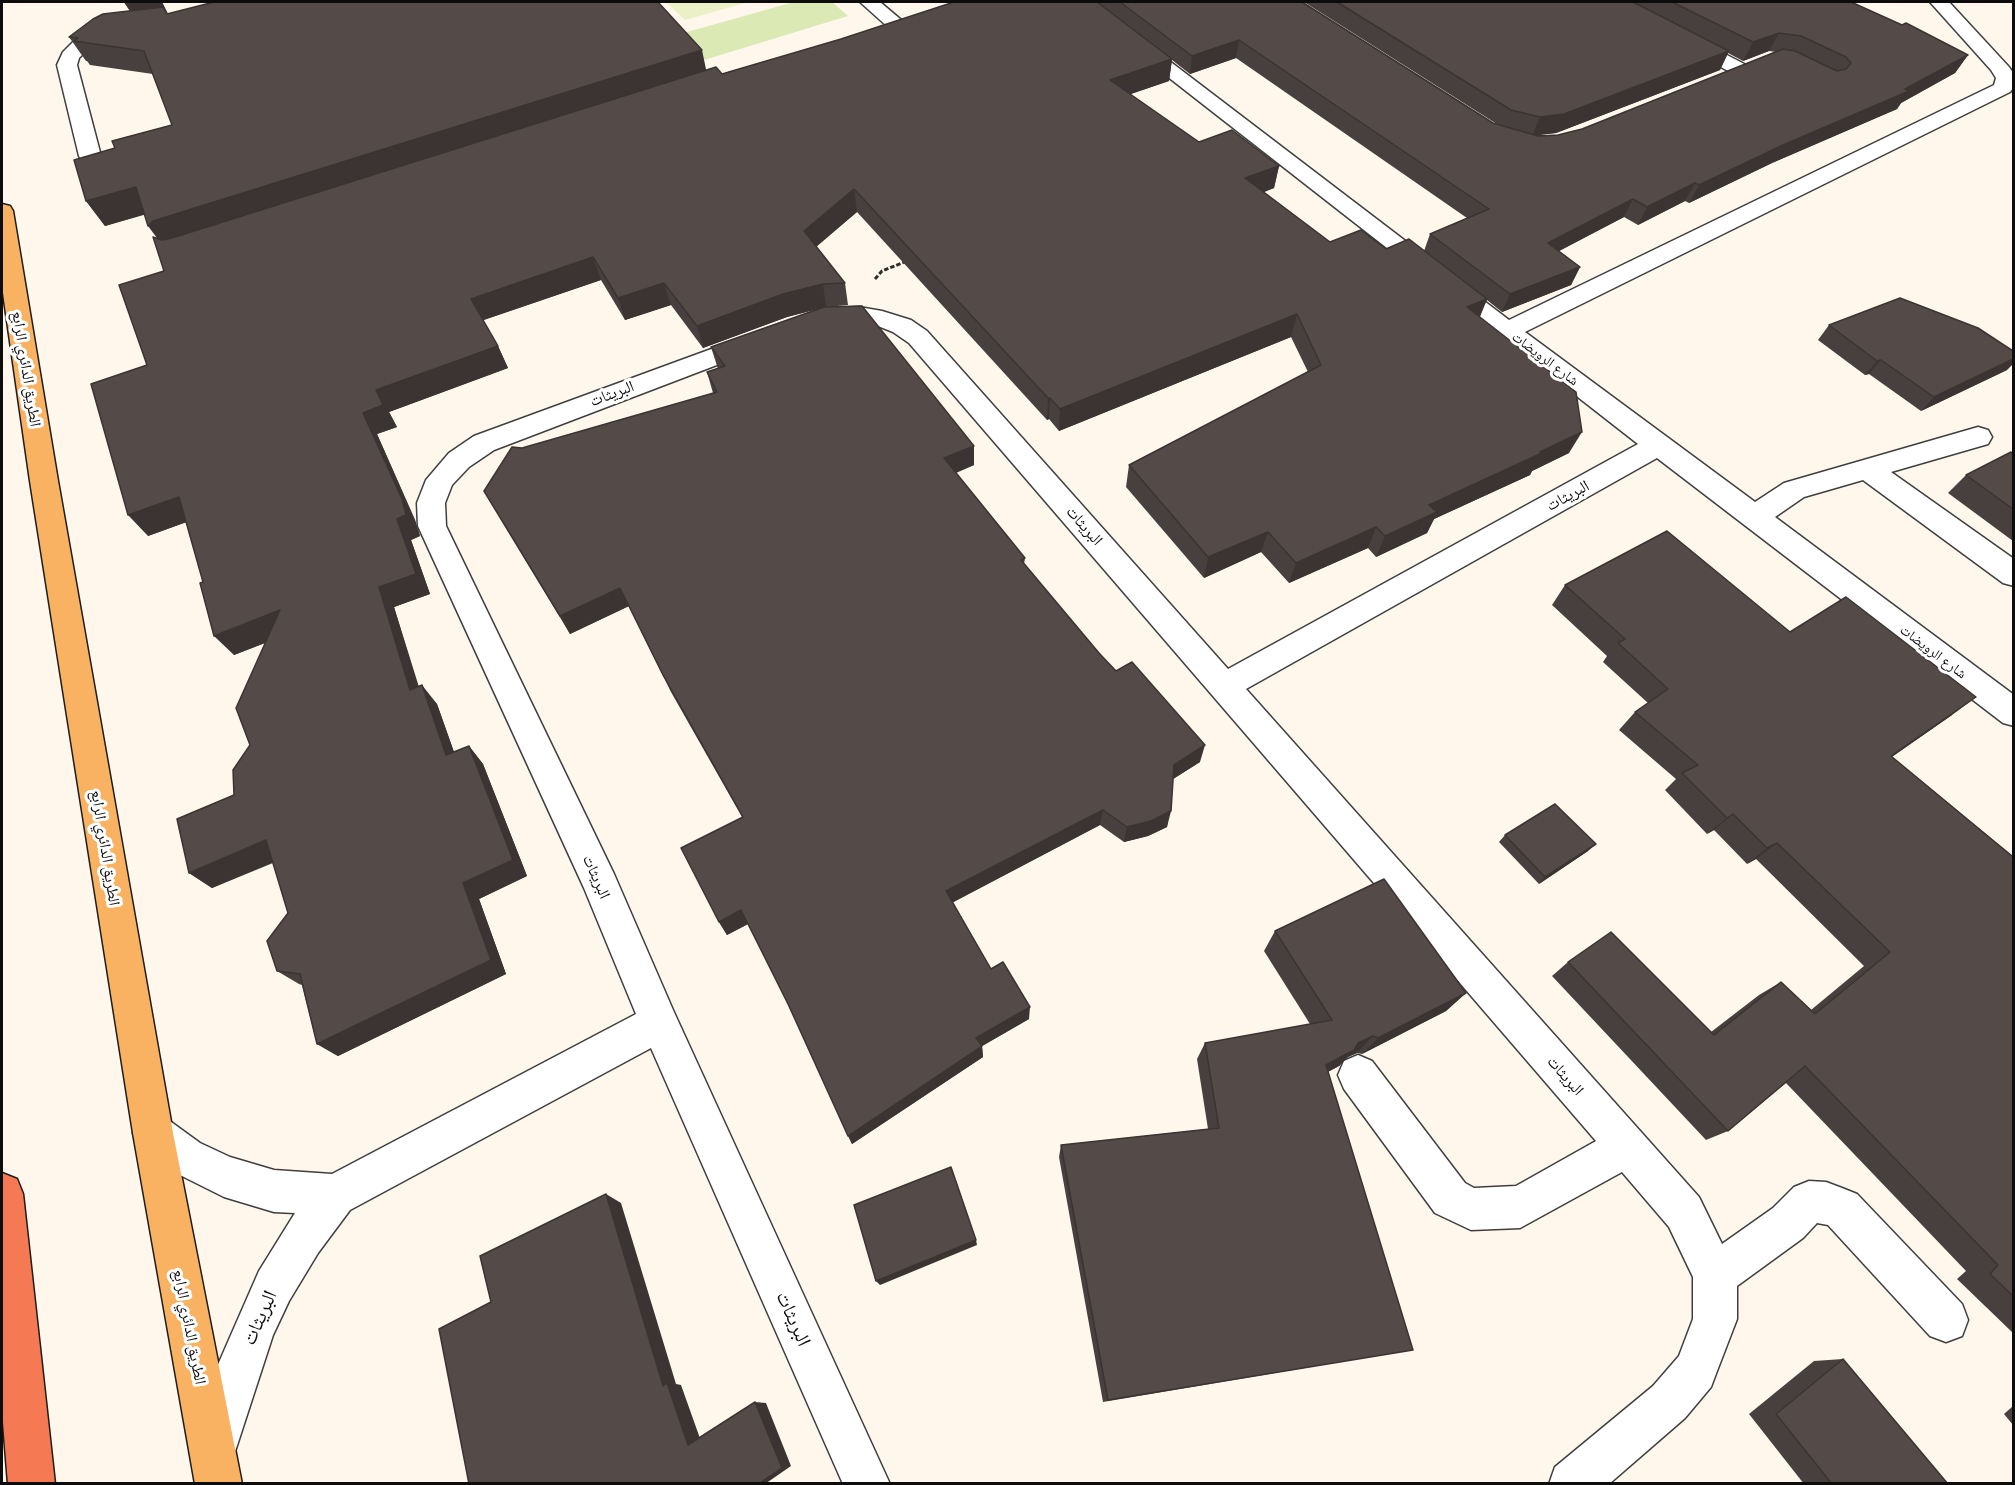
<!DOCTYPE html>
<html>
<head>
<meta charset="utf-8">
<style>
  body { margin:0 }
  #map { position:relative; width:2015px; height:1485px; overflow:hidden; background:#fff7eb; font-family:Lora,serif }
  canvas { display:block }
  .frame { position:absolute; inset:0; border:3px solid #0c0c0c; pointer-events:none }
</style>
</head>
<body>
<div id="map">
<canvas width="2015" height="1485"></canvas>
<div class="frame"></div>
</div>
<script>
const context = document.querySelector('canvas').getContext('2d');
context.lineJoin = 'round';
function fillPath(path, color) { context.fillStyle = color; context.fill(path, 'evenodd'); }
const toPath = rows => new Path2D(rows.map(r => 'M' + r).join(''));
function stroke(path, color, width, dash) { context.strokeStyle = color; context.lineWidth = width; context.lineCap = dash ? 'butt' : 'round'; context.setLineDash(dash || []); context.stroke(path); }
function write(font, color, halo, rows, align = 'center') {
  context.font = font + ' Lora,"Noto Naskh Arabic",serif'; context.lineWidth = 6; context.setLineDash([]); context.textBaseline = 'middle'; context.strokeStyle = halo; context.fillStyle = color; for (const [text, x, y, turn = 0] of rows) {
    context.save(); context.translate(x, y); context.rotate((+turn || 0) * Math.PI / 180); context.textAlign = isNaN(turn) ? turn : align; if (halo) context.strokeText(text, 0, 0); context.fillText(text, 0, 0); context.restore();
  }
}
fillPath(toPath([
  [794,2,832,2,848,16,704,60,680,34]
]), '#dbe9b5');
fillPath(toPath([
  [666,2,749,2,685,20]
]), '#ebf0c7');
const minor = toPath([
  [860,2,880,2,906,24,903,28,889,28,860,2],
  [1072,2,1092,2,1509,320,1994,85,1996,78,1991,70,1930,2,1949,2,2009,67,2014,74,2014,87,2010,92,1525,332,1755,502,1784,483,1978,427,1988,430,1992,437,1988,444,1891,472,2014,559,2014,586,2003,583,1863,480,1804,497,1775,517,2014,695,2014,726,2003,723,1657,458,1246,689,1699,1197,1722,1244,1773,1208,1794,1187,1809,1181,1826,1182,1842,1188,1857,1194,1962,1304,1968,1320,1962,1336,1946,1342,1930,1336,1828,1225,1817,1223,1803,1238,1737,1286,1737,1319,1717,1371,1711,1387,1685,1418,1609,1484,1549,1484,1555,1467,1653,1386,1679,1356,1693,1319,1693,1277,1669,1227,1622,1172,1520,1228,1471,1230,1435,1213,1344,1089,1338,1075,1344,1061,1358,1055,1372,1061,1465,1183,1474,1188,1516,1186,1596,1141,909,343,893,332,878,326,859,323,827,325,818,323,815,317,818,311,827,309,859,307,882,311,911,320,927,331,1228,669,1638,444,1072,2],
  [1603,2,1625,2,1748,66,1751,70,1748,74,1741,76,1734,74,1605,6,1603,2],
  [118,24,125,26,128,30,125,34,103,41,87,50,79,58,77,65,101,156,98,161,90,163,82,161,79,156,57,65,63,52,73,42,89,33,118,24],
  [755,333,764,335,768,341,764,347,494,450,469,467,452,485,445,503,446,526,614,874,673,1010,890,1484,843,1484,651,1048,350,1210,318,1253,289,1301,273,1335,230,1467,214,1474,198,1467,191,1451,217,1367,259,1271,295,1213,274,1212,224,1197,172,1171,139,1147,133,1133,139,1119,153,1113,167,1119,200,1143,230,1157,274,1170,332,1174,636,1014,584,888,418,526,417,503,426,480,449,453,474,436,755,333]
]);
const major = toPath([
  [2,204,10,206,13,211,58,481,173,1133,242,1484,195,1484,133,1133,30,481,2,286,2,204]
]);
const highway = toPath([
  [2,1173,17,1179,23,1194,55,1484,8,1484,2,1410,2,1173]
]);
stroke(minor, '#3f3f3f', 3);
stroke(major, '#1d1d1d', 3);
stroke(highway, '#1d1d1d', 3);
stroke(toPath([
  [875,279,882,271,907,261]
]), '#2e2e2e', 3, [4.5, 2]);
fillPath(minor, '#fff');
fillPath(major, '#f9b261');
fillPath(highway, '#f57953');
fillPath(toPath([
  [124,2,162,2,168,14,706,70,722,74,841,39,954,2,1302,2,1493,123,1500,126,1304,2,1851,2,1968,55,1955,73,1901,103,1897,109,1772,163,1689,203,1685,201,1638,225,1624,217,1559,251,1580,267,1571,285,1502,312,1487,300,1479,317,1569,453,1532,471,1530,475,1434,519,1427,533,1376,557,1368,548,1289,583,1261,552,1204,578,1126,487,1129,465,1308,372,1291,337,1059,431,1049,419,1047,420,857,212,816,246,845,283,848,305,826,307,974,465,956,473,1025,558,1024,564,1099,653,1200,762,1173,779,1167,827,1148,836,1124,842,1100,825,953,902,991,969,1029,1019,982,1046,983,1057,852,1144,788,1004,748,924,727,935,719,922,742,817,671,692,629,606,570,634,484,491,522,448,713,393,707,372,718,369,711,347,821,308,787,317,703,348,671,305,625,320,601,280,483,320,498,346,508,368,389,412,397,427,377,434,415,520,420,536,411,540,430,594,394,607,419,687,437,704,454,752,469,746,483,764,527,876,479,899,506,974,338,1056,317,1044,302,985,299,984,277,971,288,913,273,863,212,888,189,873,234,795,250,745,265,643,234,655,203,582,186,522,148,536,147,365,164,271,158,238,145,214,105,226,86,201,115,148,172,125,153,74,90,65,87,61,86,61,69,37,130,11],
  [1769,51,1776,52,1582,129,1558,135,1536,135,1556,133,1720,70,1728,53,1743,61],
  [1236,58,1467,218,1430,234,1424,251,1386,249,1330,242,1264,192,1274,188,1279,166,1199,142,1130,94,1169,81,1172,60,1190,74],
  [1829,325,2007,370,1921,411,1869,374,1865,375,1818,340],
  [2013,454,2013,541,1948,493,1966,475],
  [1565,585,1790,632,1952,715,1892,757,2013,856,2013,1333,1957,1279,1966,1271,1786,1083,1728,1131,1706,1140,1552,976,1568,962,1711,1032,1759,995,1781,982,1811,1010,1864,966,1756,859,1747,864,1714,830,1707,834,1665,790,1676,779,1619,730,1635,712,1648,703,1603,662,1607,656,1552,605],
  [1505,835,1588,851,1539,884,1499,842],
  [1275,931,1466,993,1446,1011,1362,1054,1357,1053,1348,1057,1339,1066,1328,1072,1393,1353,1103,1402,1059,1157,1061,1145,1208,1129,1197,1059,1205,1043,1310,1024,1264,951],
  [1843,1359,1948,1484,1804,1484,1749,1414,1814,1361],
  [2013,1406,2013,1425,2004,1414]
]), '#48403e');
fillPath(toPath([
  [124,2,162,2,169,16,136,20],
  [1779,33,1769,51,1743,61,1753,42],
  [1239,40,1236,58,1190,74,1192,56],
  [702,50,707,74,166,250,148,226,153,221],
  [1729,51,1720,70,1556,133,1532,136,1540,117],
  [1968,55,1955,73,1901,103,1897,109,1772,163,1689,203,1699,185,1905,89],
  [1172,59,1169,81,1108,102,1110,80],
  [1279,166,1274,188,1241,201,1245,178],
  [1695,183,1685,201,1638,225,1647,207],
  [136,187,154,212,105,226,86,201],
  [854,189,857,212,808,254,804,231],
  [1633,199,1624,217,1540,261,1548,243],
  [593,257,601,280,481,321,471,299],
  [1580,267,1571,285,1502,312,1510,294],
  [664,283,671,305,625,320,618,298],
  [823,284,826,307,787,317,703,348,697,326,783,294],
  [1487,299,1478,322,1467,307],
  [1297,314,1291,337,1059,431,1060,409],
  [498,346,508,368,389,412,397,427,377,434,415,520,420,536,411,540,430,594,394,607,425,709,410,690,379,587,397,519,363,413,376,390],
  [2013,359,2013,364,2007,370,1921,411,1934,397],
  [1881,360,1869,374,1865,375,1877,361],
  [1048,398,1050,398,1049,419,1047,420],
  [1582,432,1569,453,1532,471,1530,475,1434,519,1427,533,1376,557,1385,536,1429,505],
  [974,446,974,465,945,477,944,458],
  [179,497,198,518,148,536,128,515],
  [1376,527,1368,548,1289,583,1296,563],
  [1268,532,1261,552,1204,578,1208,557],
  [620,588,629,606,570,634,560,616],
  [280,610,298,630,234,655,214,636],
  [422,685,437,704,461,772,446,755],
  [1976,697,1952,715,1868,773,1891,756],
  [1205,745,1200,762,1170,781,1174,765],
  [469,746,483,764,527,876,479,899,506,974,338,1056,317,1044,463,883],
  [1103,810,1100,825,948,905,946,891],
  [1171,811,1167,827,1148,836,1124,842,1127,827],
  [1733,814,1714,830,1707,834,1727,818],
  [266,840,287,856,212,888,189,873],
  [1777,843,1756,859,1747,864,1767,848],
  [1596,844,1588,851,1539,884,1545,877],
  [741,910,748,924,727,935,719,922],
  [1466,993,1446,1011,1362,1054,1378,1038],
  [1030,1007,1029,1019,977,1049,976,1038],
  [1373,1036,1357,1053,1348,1057,1339,1066,1312,1080,1326,1065,1358,1043],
  [982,1046,983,1057,852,1144,848,1136],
  [606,1194,621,1203,676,1384,681,1385,702,1444,688,1445,663,1386],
  [976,1240,977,1245,880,1285,876,1281],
  [755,1402,766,1403,791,1466,765,1484,758,1484]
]), '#3b3432');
const building = toPath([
  [214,2,658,2,702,50,153,221,148,226,136,187,86,201,74,160,115,148,112,141,172,125,144,51,74,41,78,38,69,37,93,19,103,14,163,7,167,14,214,2],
  [954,2,1097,2,1172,59,1110,80,1199,142,1232,130,1279,166,1245,178,1330,242,1361,230,1386,249,1409,239,1487,299,1467,307,1576,392,1582,432,1540,452,1542,453,1429,505,1437,512,1385,536,1376,527,1296,563,1268,532,1208,557,1129,465,1321,365,1297,314,1060,409,1050,398,1048,398,854,189,804,231,845,283,823,284,783,294,697,326,664,283,618,298,593,257,471,299,498,346,376,390,383,405,363,413,402,499,406,515,397,519,416,574,379,587,410,690,422,685,446,755,469,746,513,860,463,883,491,960,317,1044,300,974,277,971,267,941,288,913,266,840,189,873,177,819,234,795,233,770,250,745,236,708,280,610,214,636,200,583,203,582,179,497,128,515,91,384,147,365,119,285,164,271,153,237,162,240,172,238,716,67,722,74,841,39,954,2],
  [1120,2,1302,2,1493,123,1538,136,1558,135,1582,129,1783,49,1795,51,1837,71,1846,69,1851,63,1846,57,1801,36,1779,33,1753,42,1672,2,1851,2,1902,25,1906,23,1968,55,1905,89,1909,91,1783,145,1699,185,1695,183,1647,207,1633,199,1548,243,1580,267,1510,294,1430,234,1489,209,1239,40,1192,56,1120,2],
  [1337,2,1633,2,1729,51,1564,114,1540,117,1511,110,1337,2],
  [1900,298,1978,328,2013,351,2013,359,1934,397,1881,360,1877,361,1829,325,1900,298],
  [862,306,974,446,944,458,1025,558,1021,560,1099,653,1116,671,1132,662,1205,745,1174,765,1171,811,1151,821,1127,827,1103,810,946,891,991,969,1003,962,1030,1007,976,1038,982,1046,848,1136,788,1004,741,910,719,922,681,848,743,817,663,675,620,588,560,616,484,491,512,447,522,448,717,392,707,372,725,366,711,347,824,307,862,306],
  [2011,452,2013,454,2013,509,1966,475,2011,452],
  [1667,531,1790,632,1846,597,1976,697,1891,756,2013,857,2013,1296,1990,1274,1998,1265,1805,1066,1728,1131,1568,962,1611,932,1714,1035,1781,982,1815,1014,1890,952,1777,843,1767,848,1733,814,1727,818,1682,773,1698,765,1635,712,1668,689,1618,643,1625,639,1565,585,1667,531],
  [1555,804,1596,844,1545,877,1505,835,1555,804],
  [1384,879,1466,993,1378,1038,1373,1036,1358,1043,1354,1050,1326,1065,1413,1350,1108,1400,1061,1145,1219,1128,1205,1043,1332,1020,1275,931,1384,879],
  [951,1167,976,1240,876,1281,854,1205,951,1167],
  [606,1194,663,1386,667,1383,688,1445,755,1402,782,1468,758,1484,469,1484,439,1329,491,1302,480,1256,606,1194],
  [1843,1359,1948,1484,1832,1484,1776,1414,1843,1359]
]);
fillPath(building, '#544a48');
stroke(building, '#3b3432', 1.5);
write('14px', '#0c0c0c', '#fff', [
  ["شارع الرويضات",1545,359,37],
  ["شارع الرويضات",1933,652,37]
]);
write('16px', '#0c0c0c', '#fff', [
  ["الطريق الدائري الرابع",26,369,81],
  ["البريثات",612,394,-21],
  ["البريثات",1568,496,-29],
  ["البريثات",1084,526,49],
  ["الطريق الدائري الرابع",105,848,81],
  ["البريثات",596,877,66],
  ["البريثات",1565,1076,49],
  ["الطريق الدائري الرابع",189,1327,79]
]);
write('20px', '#0c0c0c', '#fff', [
  ["البريثات",260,1318,-66],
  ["البريثات",793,1319,66]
]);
</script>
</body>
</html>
